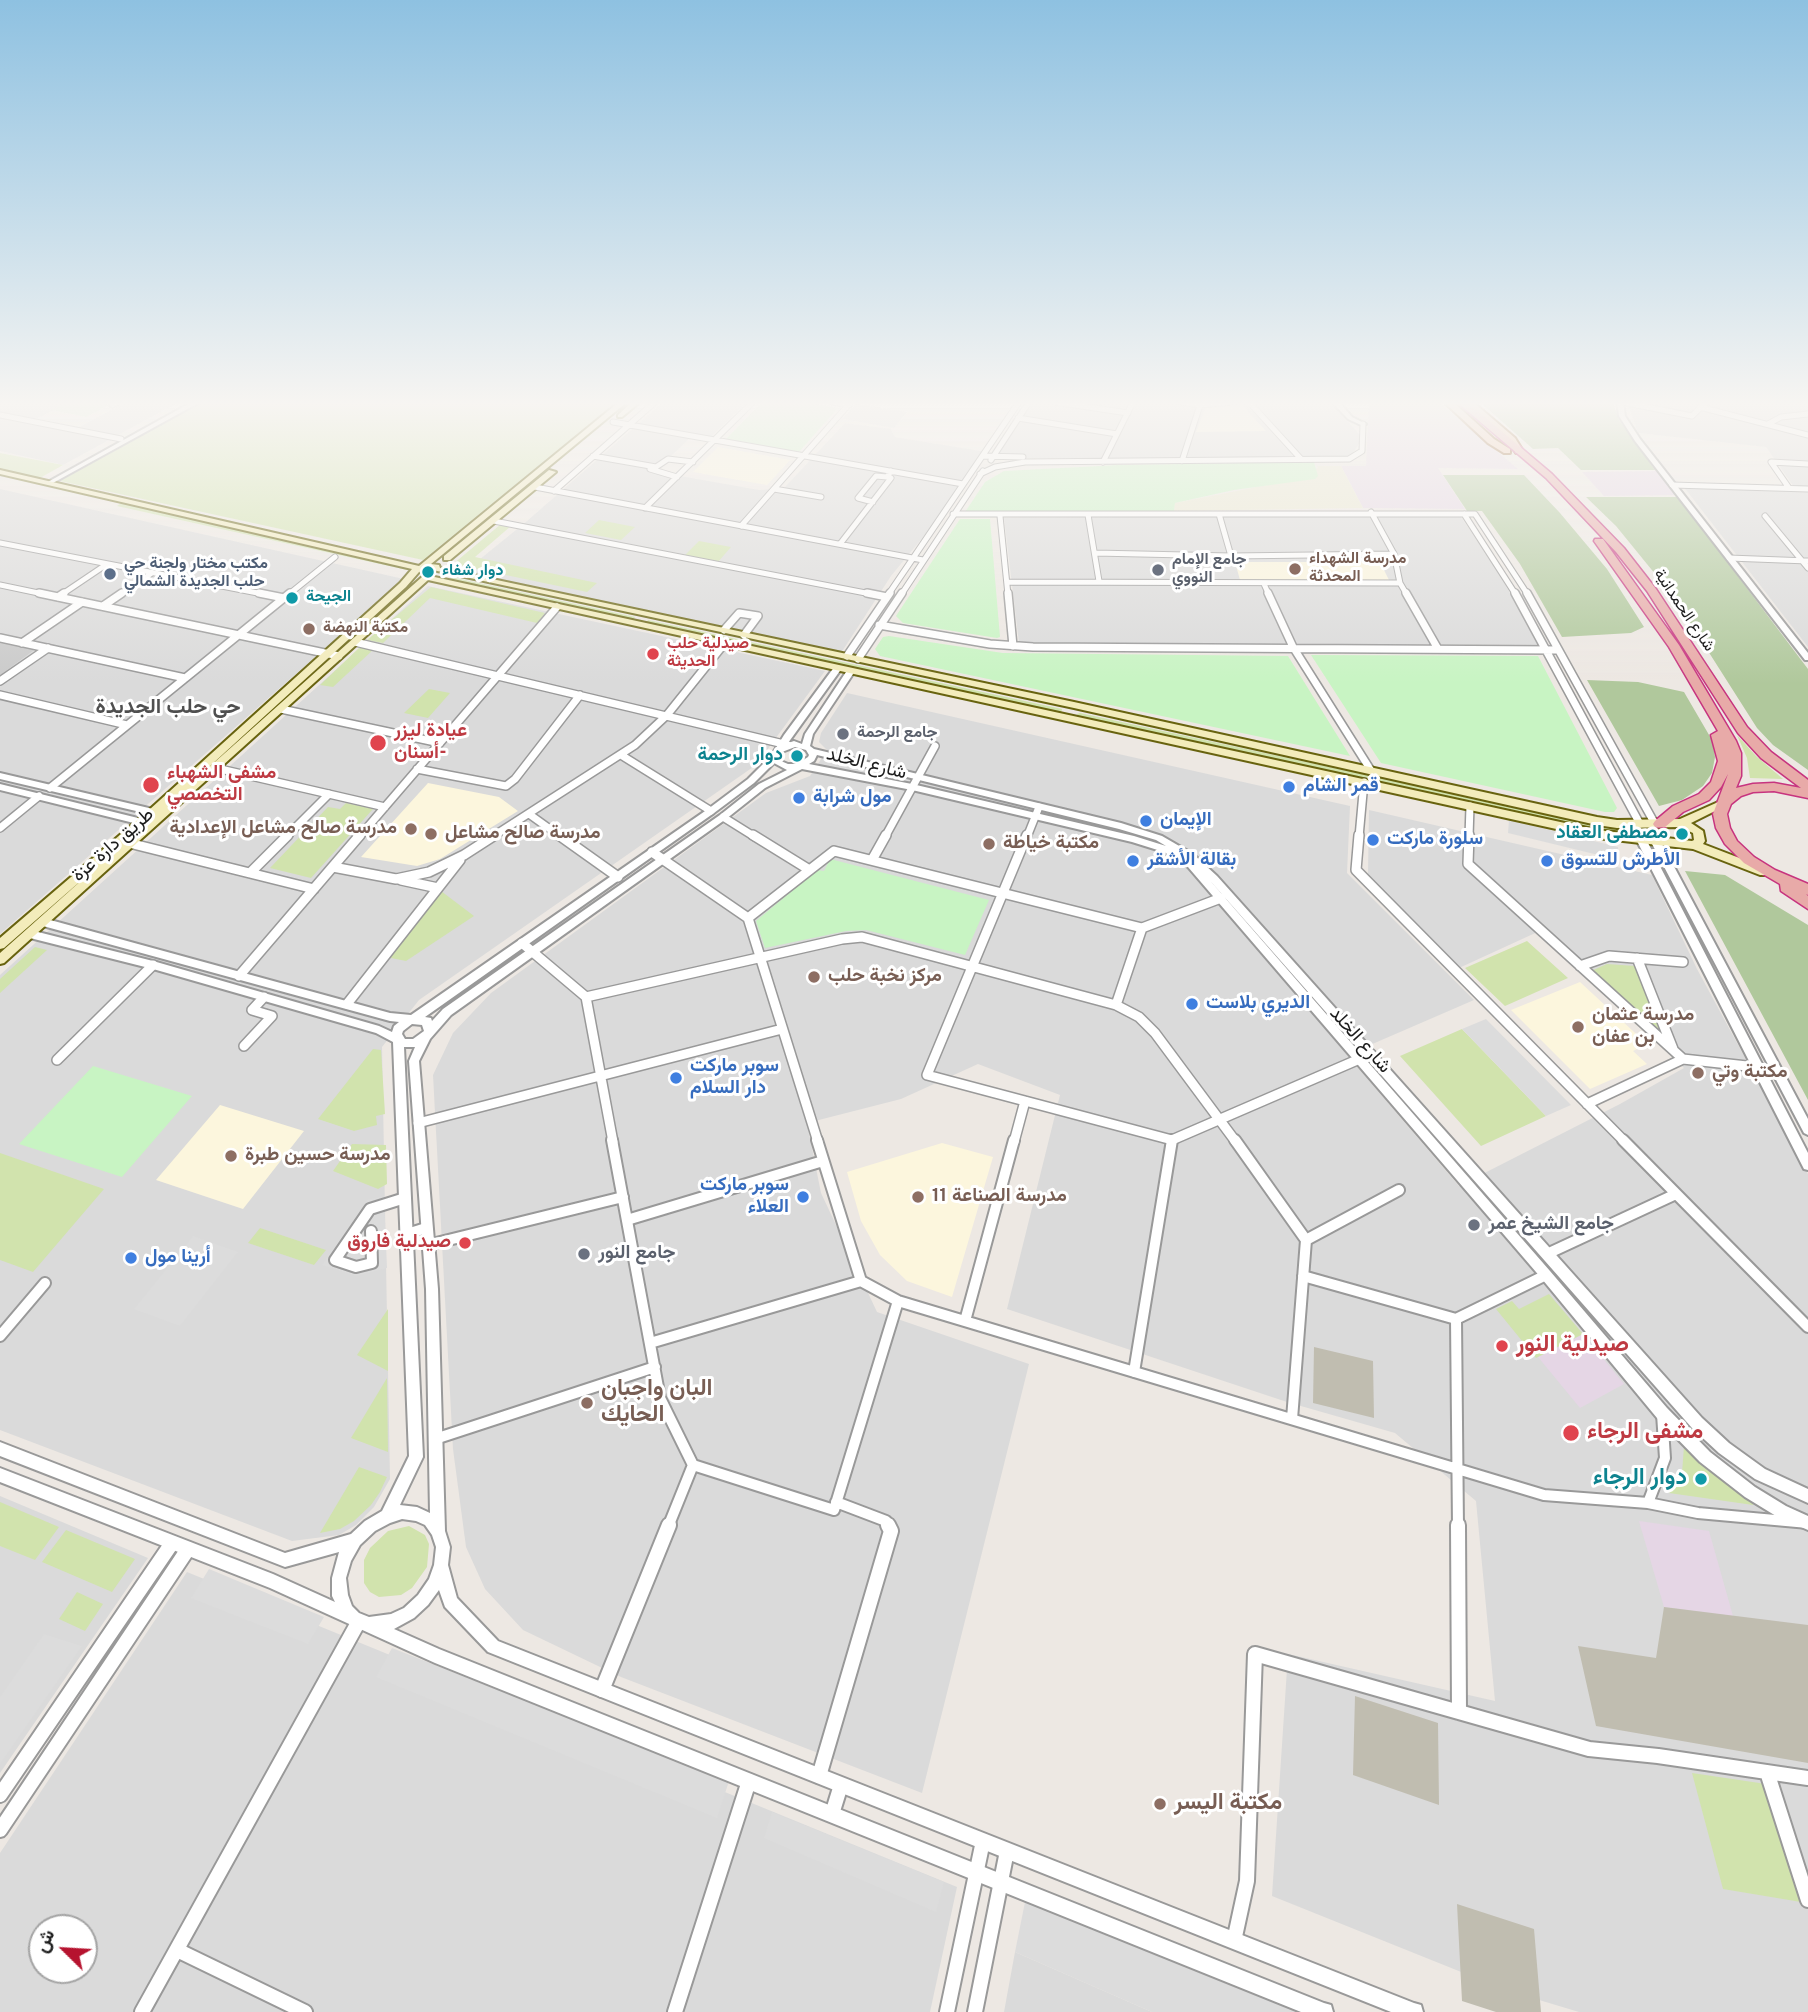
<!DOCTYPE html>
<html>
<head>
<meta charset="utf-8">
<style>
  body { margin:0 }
  #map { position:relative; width:1808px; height:2012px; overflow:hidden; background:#ede8e3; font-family:Overpass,Vazirmatn,sans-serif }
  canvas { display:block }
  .north { position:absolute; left:28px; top:1914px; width:70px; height:70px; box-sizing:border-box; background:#fff; border:2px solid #a4a4a4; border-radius:50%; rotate:294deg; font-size:19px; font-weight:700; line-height:28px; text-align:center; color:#1c1c1c }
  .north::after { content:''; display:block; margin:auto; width:24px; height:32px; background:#b6132f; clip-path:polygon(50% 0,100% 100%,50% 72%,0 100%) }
</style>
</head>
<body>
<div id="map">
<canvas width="1808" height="2012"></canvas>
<div class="north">ش</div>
</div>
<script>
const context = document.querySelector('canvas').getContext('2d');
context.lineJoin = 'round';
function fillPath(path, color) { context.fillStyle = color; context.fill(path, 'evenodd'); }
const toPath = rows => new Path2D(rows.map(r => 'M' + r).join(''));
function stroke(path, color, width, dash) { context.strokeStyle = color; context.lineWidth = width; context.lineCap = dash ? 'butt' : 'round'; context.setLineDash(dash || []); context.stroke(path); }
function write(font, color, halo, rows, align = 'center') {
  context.font = font + ' Overpass,Vazirmatn,sans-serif'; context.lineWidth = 6; context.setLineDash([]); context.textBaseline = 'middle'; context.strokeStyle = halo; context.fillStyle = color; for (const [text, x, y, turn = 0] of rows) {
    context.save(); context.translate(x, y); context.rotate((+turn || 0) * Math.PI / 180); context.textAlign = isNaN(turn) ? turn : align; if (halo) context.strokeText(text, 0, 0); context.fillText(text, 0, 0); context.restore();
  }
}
fillPath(toPath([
  [0,402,69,402,30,422,70,432,126,402,179,402,63,465,0,451],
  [663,402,747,402,711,437,694,434,660,467,669,474,759,490,784,488,845,423,891,429,895,437,999,454,1031,402,1330,402,1363,438,1349,459,981,458,943,513,891,576,841,653,464,572,527,521],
  [1627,402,1808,402,1808,647,1683,486,1796,490,1766,447,1638,433],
  [0,489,404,579,0,934],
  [1459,514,1499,573,1539,645,1019,643,1004,518],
  [428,586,825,671,756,765,419,1000,382,1047,390,1479,374,1507,356,1525,339,1535,292,1541,0,1430,0,975],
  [847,693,1350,806,1347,873,1474,1000,1347,1055,1459,1186,1620,1104,1684,1068,1544,929,1459,968,1368,874,1369,810,1652,875,1697,969,1808,1174,1808,2012,1579,2012,1506,1990,1272,1896,1288,1654,1495,1701,1476,1501,1395,1433,1287,1402,1007,1309,1060,1095,978,1064,901,1099,807,1123,821,1193,877,1312,1029,1364,922,1793,621,1677,523,1630,485,1589,466,1547,453,1449,433,1075,453,1033,491,993,766,793,810,776,827,750,819,742,821,733],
  [0,1496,148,1558,0,1773],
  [187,1572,957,1887,930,2012,0,2012,0,1853],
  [42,1928,84,1928,84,1970,42,1970],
  [1015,1952,1152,2012,1004,2012]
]), '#dadada');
fillPath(toPath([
  [1369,402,1439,402,1518,469,1438,468,1465,509,1363,508,1341,466,1366,466],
  [1656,471,1677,495,1604,496,1582,472],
  [1583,1334,1624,1384,1580,1408,1538,1357],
  [1639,1521,1709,1531,1733,1616,1664,1607]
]), '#e5d6e5');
fillPath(toPath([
  [1241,404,1266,431,1196,432,1206,407],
  [718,447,790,460,767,485,693,472],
  [1235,562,1380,562,1389,580,1240,580],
  [428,783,499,797,518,811,440,859,417,866,361,857],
  [1580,982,1647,1044,1633,1051,1647,1064,1590,1089,1511,1010],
  [220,1105,304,1131,243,1209,156,1180],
  [942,1143,993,1157,952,1297,907,1281,880,1255,861,1221,847,1172]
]), '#fcf6dd');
fillPath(toPath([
  [0,641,37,648,0,675]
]), '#cacaca');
fillPath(toPath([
  [1314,1347,1373,1361,1374,1418,1313,1403],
  [1664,1607,1808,1625,1808,1763,1596,1726,1578,1646,1656,1658],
  [1355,1696,1438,1723,1439,1805,1353,1775],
  [1457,1904,1534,1929,1541,2012,1496,2012,1462,2001]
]), '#c0bdb0');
fillPath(toPath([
  [1317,466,1341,466,1363,508,1174,511,1175,503,1267,485,1318,468]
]), '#eae8d0');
fillPath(toPath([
  [203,402,616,402,423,560,60,481],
  [0,453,63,465,40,478,0,469],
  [121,503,411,567,407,570,117,506],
  [599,520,635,527,621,540,585,533],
  [501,524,511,526,475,557,597,583,587,592,453,564],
  [699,541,731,547,718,562,685,555],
  [451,577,635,617,633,620,448,580],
  [431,587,545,613,537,623,430,598,383,643,367,640],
  [648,620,1062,709,1061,713,646,623],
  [360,647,374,649,333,687,320,685],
  [429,689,450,693,428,718,404,713],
  [1080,713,1597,825,1661,830,1664,835,1597,829,1079,717,1077,714],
  [1737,735,1756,756,1783,779,1750,778,1747,758],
  [346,803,373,809,311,878,270,868,328,807,340,809],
  [441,891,474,916,406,961,391,958,390,954],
  [1527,941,1568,978,1505,1006,1465,968],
  [35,947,47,950,0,993,0,979],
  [1607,964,1635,966,1667,1040,1591,971],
  [1462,1029,1546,1116,1481,1146,1400,1056],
  [373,1049,381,1050,385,1114,376,1116,377,1125,354,1131,318,1119],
  [352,1144,386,1145,387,1184,378,1189,333,1171],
  [0,1153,104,1189,33,1272,0,1260],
  [260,1228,326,1250,314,1265,248,1243],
  [1549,1294,1583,1334,1536,1358,1496,1309,1512,1301,1519,1309],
  [388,1309,388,1371,357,1355],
  [387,1378,388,1452,351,1438],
  [1684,1446,1754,1501,1753,1505,1669,1493,1682,1473],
  [359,1467,387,1477,380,1492,371,1505,354,1521,340,1529,320,1533],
  [0,1502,59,1527,35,1560,0,1546],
  [409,1526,425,1535,429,1544,427,1567,412,1588,401,1595,379,1597,370,1592,364,1583,364,1560,370,1548,388,1531],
  [66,1530,135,1559,112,1592,42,1562],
  [77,1592,103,1604,85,1631,59,1619],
  [1692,1773,1766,1784,1801,1902,1723,1889]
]), '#d1e3ad');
fillPath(toPath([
  [1480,402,1613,402,1619,420,1655,470,1581,470,1558,448,1533,449],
  [1443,475,1524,475,1560,513,1607,569,1644,627,1631,633,1562,637,1520,564,1482,511,1467,511],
  [1586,497,1678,497,1808,669,1808,770,1773,745,1757,728,1673,596,1616,526],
  [1587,680,1638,682,1684,692,1712,740,1715,757,1712,773,1703,786,1682,800,1659,806],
  [1685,871,1725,875,1808,925,1808,1100]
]), '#b0c89c');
fillPath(toPath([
  [66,402,96,402,109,405,86,417,52,410],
  [762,402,805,402,838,408,799,452,725,440],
  [1314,462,1318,476,1315,479,1234,490,1175,503,1174,511,965,512,985,482,1004,471,1118,465],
  [960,519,990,519,1000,637,997,638,903,623,896,616],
  [889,636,1003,653,1288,656,1350,756,880,656,875,649,883,637],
  [1311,655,1538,656,1617,808,1614,812,1605,812,1381,763],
  [830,859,989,900,965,955,866,930,846,931,765,948,756,921,817,870,824,871],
  [93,1066,192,1096,122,1177,19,1144]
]), '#c8f4c3');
fillPath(toPath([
  [856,404,907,412,894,428,842,419],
  [1509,820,1618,847,1619,860,1508,833],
  [1486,1019,1571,1105,1546,1116,1462,1029],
  [384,1196,387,1268,356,1276,322,1265,367,1200],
  [193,1236,238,1252,180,1326,134,1309],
  [209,1569,324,1617,308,1644,191,1598],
  [44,1634,82,1646,0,1764,0,1697],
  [392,1648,729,1781,717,1818,376,1677],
  [772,1812,944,1882,936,1912,764,1838],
  [1027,1892,1310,2012,1152,2012,1015,1952]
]), '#dcdcdc');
const minorFar4 = toPath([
  [833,402,849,405],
  [1055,402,1128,413],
  [1180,402,1200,405,1182,461],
  [1249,402,1301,459],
  [1622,402,1692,416,1705,403],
  [112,405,118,402],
  [1200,405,1232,402],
  [1700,407,1808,435],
  [0,415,121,439],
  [1018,418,1117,434],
  [613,422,963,484],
  [1768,424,1781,417,1808,414],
  [593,456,656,467,668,459,693,462],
  [983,456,1023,457],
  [991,460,1029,402],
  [1103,462,1133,402],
  [650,469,677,477],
  [980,474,995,467,1025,462,1349,459,1362,451,1363,424],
  [1672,485,1808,489],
  [535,487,923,560],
  [1789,488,1771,462,1808,464],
  [774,489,821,497],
  [554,491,655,402],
  [873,502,858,498,876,476,887,477],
  [645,508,753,402],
  [1371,512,1394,554],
  [953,514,1475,514,1528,595],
  [1219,514,1231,556],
  [1464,514,1516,595],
  [1088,515,1099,581],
  [1000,516,1008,595],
  [1765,516,1808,568],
  [494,521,876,595],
  [741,526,851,402],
  [0,543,268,595],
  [840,544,891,478,887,477,891,471],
  [1095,553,1231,556,1394,554,1400,583],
  [1729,558,1808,561],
  [1007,582,1400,583,1407,595],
  [1264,584,1269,595],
  [0,585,48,595],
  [61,595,107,564],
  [119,595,152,573],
  [288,595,335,557],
  [888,595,1019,402],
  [901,595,983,471]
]);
const minorFar3 = toPath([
  [39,593,339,656],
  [259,593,284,598],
  [867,593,887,597],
  [1008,593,1013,646],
  [1268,593,1293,647,1370,769],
  [1406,593,1438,649],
  [1515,593,1640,824],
  [1527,593,1655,824],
  [58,597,64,593],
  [103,606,122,593],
  [879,625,990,644,1033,647,1557,650],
  [724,630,739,613,758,616,744,635],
  [0,638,185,678],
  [355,642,788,745],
  [22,643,82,602],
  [847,656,890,593],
  [858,659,902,593],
  [0,681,48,648],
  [0,695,127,725],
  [281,709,440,743],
  [621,755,711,811],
  [216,768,385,807],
  [417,769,506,786,515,779,580,695],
  [50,788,290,593],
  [529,814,561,837],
  [723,817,755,837],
  [0,828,39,796],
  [286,837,329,794],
  [359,837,557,607],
  [492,837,635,745,667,715,724,644],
  [885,837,935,746],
  [1027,837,1039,807],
  [1359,837,1364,782],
  [1469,837,1470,806]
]);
const minorFar2 = toPath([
  [559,835,618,877],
  [753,835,808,869],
  [1027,835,927,1075,1172,1140,1371,1054],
  [1359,835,1356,870,1625,1142],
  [1469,835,1468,864,1683,1059],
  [133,844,314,889],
  [652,852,748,918,818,1142],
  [872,860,886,835],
  [333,867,396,879,429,872,464,855,495,835],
  [250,873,288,835],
  [401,880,438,888],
  [748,918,834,851,1142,928,1221,898],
  [522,943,586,997,613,1142],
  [1637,958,1673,1049],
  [1580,966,1609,956,1683,962],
  [239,976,360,835],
  [586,997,842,939,862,937,1116,1005,1139,1017,1155,1033,1236,1142],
  [347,1004,460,860],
  [1116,1005,1142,928],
  [244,1046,272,1016,252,1010,264,997],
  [57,1060,153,965],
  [1587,1104,1683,1059,1756,1067],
  [418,1123,782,1029],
  [1014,1142,1025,1101]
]);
const minorFar1 = toPath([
  [612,1140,660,1398,693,1465,834,1510,898,1301],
  [817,1140,861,1281,898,1301,1544,1495,1648,1503,1698,1513,1808,1523],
  [1235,1140,1306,1240,1292,1419],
  [1623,1140,1808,1327],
  [627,1220,823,1161],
  [371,1231,372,1263,356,1267,335,1260,370,1209,405,1198],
  [407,1234,426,1228],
  [1306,1240,1399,1190],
  [428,1245,623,1197],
  [1549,1253,1676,1194],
  [1303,1276,1456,1319,1546,1275],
  [1456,1319,1458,1527],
  [965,1321,1014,1140],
  [0,1336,45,1283],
  [650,1343,861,1281],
  [1134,1372,1172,1140],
  [435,1439,655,1367],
  [836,1502,886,1521,889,1527],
  [1648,1503,1665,1458,1662,1414],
  [668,1527,693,1465]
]);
const minor = toPath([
  [1458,1525,1459,1712],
  [602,1690,669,1525],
  [1767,1772,1808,1900],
  [819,1776,891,1531,888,1525],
  [0,1795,172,1543],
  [832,1814,841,1785],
  [0,1830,188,1549],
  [1234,1941,1247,1881,1255,1654,1589,1749,1658,1756,1808,1778],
  [177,1950,305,2012],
  [142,2012,359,1621],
  [675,2012,749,1781],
  [947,2012,983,1841],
  [975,2012,1007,1851]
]);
const tertiary = toPath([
  [192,402,200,402,51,484,46,483,192,402],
  [1332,402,1339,402,1352,417,1366,424,1361,425,1348,419,1332,402],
  [1617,402,1623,402,1625,416,1640,439,1808,653,1808,660,1805,660,1635,441,1619,416,1617,402],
  [835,666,838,666,842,668,788,743,794,741,802,744,805,734,848,669,854,669,855,671,813,734,810,746,814,749,1121,823,1162,836,1193,854,1217,876,1702,1418,1729,1443,1765,1469,1808,1489,1808,1503,1755,1479,1719,1453,1692,1428,1206,876,1550,1271,1667,1408,1710,1452,1755,1487,1786,1506,1808,1516,1808,1530,1776,1516,1745,1497,1700,1462,1657,1418,1542,1279,1188,867,1164,852,1132,842,912,790,802,769,765,788,726,819,451,1015,430,1039,419,1061,438,1289,445,1531,450,1547,448,1565,457,1598,498,1641,1414,2003,1421,2005,1423,2012,1391,2012,488,1652,445,1607,439,1590,428,1605,414,1618,394,1629,439,1649,1324,2003,1331,2005,1333,2012,1301,2012,435,1663,270,1588,0,1482,0,1468,273,1574,335,1602,332,1596,332,1578,339,1552,285,1567,0,1456,0,1442,285,1553,351,1534,365,1521,382,1511,409,1456,393,1042,376,1033,153,969,30,938,25,934,26,931,30,930,153,961,379,1026,392,1032,394,1026,399,1022,390,1021,43,926,38,922,43,918,390,1013,411,1015,708,809,748,779,771,756,784,735,835,666],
  [795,747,806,750,809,755,808,757,797,764,788,764,781,761,779,757,782,752,795,747],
  [817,755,1119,829,1156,840,1166,846,1134,836,912,784,809,764,814,761,817,755],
  [774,763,787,770,759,784,720,815,443,1009,432,1021,431,1018,425,1017,714,813,754,783,774,763],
  [412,1024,422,1025,424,1031,413,1039,405,1039,402,1034,403,1031,412,1024],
  [404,1047,415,1047,409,1061,426,1289,430,1513,417,1507,400,1505,423,1457,404,1047],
  [402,1519,416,1521,425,1525,432,1535,436,1547,434,1565,429,1579,418,1595,404,1608,391,1614,369,1617,359,1613,352,1606,348,1595,346,1578,351,1561,360,1545,375,1531,390,1523,402,1519],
  [0,773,153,809,157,812,153,815,0,779,0,773],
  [0,784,142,819,147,822,142,825,0,790,0,784],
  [1642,838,1647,841,1808,1153,1808,1170,1804,1169,1637,841,1642,838],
  [1656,839,1661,842,1808,1119,1808,1135,1804,1133,1651,842,1656,839]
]);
const secondary = toPath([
  [619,402,627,402,431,564,439,565,440,568,1074,702,1597,817,1617,820,1680,819,1725,799,1730,802,1729,804,1691,823,1703,831,1705,841,1703,844,1768,869,1770,872,1768,875,1760,875,1693,849,1597,838,428,580,4,963,0,964,0,953,92,871,4,948,0,949,0,938,149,810,400,583,412,569,0,474,0,470,419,566,619,402],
  [428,569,1074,708,1597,825,1617,828,1680,827,1693,833,1694,840,1692,841,1597,830,430,576,422,577,198,777,406,587,419,572,428,569],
  [632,402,640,402,622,417,618,417,618,415,632,402],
  [549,470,556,472,450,560,444,560,444,556,549,470]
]);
const primary = toPath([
  [1444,402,1453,402,1494,439,1510,449,1510,453,1504,453,1488,443,1444,402],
  [1464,402,1473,402,1515,438,1523,451,1522,453,1516,453,1509,442,1464,402]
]);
const trunk = toPath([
  [1457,402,1467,402,1552,474,1624,548,1656,589,1747,727,1771,752,1808,780,1808,798,1774,791,1753,792,1741,796,1731,804,1727,814,1730,828,1737,841,1754,857,1775,870,1808,884,1808,895,1806,894,1808,896,1808,909,1781,891,1780,884,1744,863,1725,844,1716,828,1713,814,1728,774,1721,787,1709,800,1683,812,1665,827,1655,827,1653,824,1655,821,1673,806,1699,794,1711,782,1718,761,1711,735,1718,731,1669,647,1594,541,1595,539,1603,539,1679,645,1736,741,1741,753,1741,776,1736,788,1753,784,1774,783,1801,788,1761,758,1738,733,1647,591,1616,552,1546,478,1457,402]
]);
stroke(minorFar4, '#999', 7);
stroke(minorFar3, '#999', 10);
stroke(minorFar2, '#999', 12);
stroke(minorFar1, '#999', 14);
stroke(minor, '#999', 18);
stroke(tertiary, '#999', 4);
stroke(secondary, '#68630f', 4);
stroke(primary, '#874a0e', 4);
stroke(trunk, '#c7347f', 3);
stroke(minorFar4, '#fff', 5);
stroke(minorFar3, '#fff', 7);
stroke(minorFar2, '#fff', 9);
stroke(minorFar1, '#fff', 10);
stroke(minor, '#fff', 14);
fillPath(tertiary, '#fff');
fillPath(secondary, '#f3ecbb');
fillPath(primary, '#f2c2a3');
fillPath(trunk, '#e8aaa8');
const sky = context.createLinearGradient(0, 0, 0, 684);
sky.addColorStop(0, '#8ec1e1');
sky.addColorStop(0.59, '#f7f5f2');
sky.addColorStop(1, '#f7f5f200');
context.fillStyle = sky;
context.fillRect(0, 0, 1808, 684);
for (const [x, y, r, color] of [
  [1295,569,7,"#8d6e63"],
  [1158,570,7,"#6b7280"],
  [428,572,7,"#0f9aa8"],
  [110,574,7,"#5c6f8a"],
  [292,598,7,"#0f9aa8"],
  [309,629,7,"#8d6e63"],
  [653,654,7,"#e0444e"],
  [843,734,7,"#6b7280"],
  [378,743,9,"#e0444e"],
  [797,756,7,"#0f9aa8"],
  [151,785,9,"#e0444e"],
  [1289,787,7,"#3f7fe0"],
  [799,798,7,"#3f7fe0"],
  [1146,821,7,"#3f7fe0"],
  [411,829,7,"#8d6e63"],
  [431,834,7,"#8d6e63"],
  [1682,834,7,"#0f9aa8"],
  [1373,840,7,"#3f7fe0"],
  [989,844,7,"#8d6e63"],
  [1133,861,7,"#3f7fe0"],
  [1547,861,7,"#3f7fe0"],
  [814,977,7,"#8d6e63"],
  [1192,1004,7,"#3f7fe0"],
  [1578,1027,7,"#8d6e63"],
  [1698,1073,7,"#8d6e63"],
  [676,1078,7,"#3f7fe0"],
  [231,1156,7,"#8d6e63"],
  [803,1197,7,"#3f7fe0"],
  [918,1197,7,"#8d6e63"],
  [1474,1225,7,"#6b7280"],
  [465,1243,7,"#e0444e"],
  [584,1254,7,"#6b7280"],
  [131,1258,7,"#3f7fe0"],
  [1502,1346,7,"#e0444e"],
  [587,1403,7,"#8d6e63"],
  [1571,1433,9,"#e0444e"],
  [1701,1479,7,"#0f9aa8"],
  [1160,1804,7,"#8d6e63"]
]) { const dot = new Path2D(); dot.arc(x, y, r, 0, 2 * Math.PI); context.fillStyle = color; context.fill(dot); stroke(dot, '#fff', 2.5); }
write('bold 16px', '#785e54', '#fff', [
  ["مدرسة الشهداء",1309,560],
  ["المحدثة",1309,578],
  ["مكتبة النهضة",323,629]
], 'left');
write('bold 16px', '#5b616d', '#fff', [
  ["جامع الإمام",1172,561],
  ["النووي",1172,579],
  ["جامع الرحمة",857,734]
], 'left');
write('bold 16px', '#4e5e75', '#fff', [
  ["مكتب مختار ولجنة حي",124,565],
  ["حلب الجديدة الشمالي",124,583]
], 'left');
write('bold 16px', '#0d838f', '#fff', [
  ["دوار شفاء",442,572],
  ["الجيحة",306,598]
], 'left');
write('16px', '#1c1c1c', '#fff', [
  ["شارع الحمدانية",1683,611,56]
]);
write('bold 16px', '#be3a42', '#fff', [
  ["صيدلية حلب",667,645],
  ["الحديثة",667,663]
], 'left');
write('bold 19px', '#be3a42', '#fff', [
  ["عيادة ليزر",394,732],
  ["أسنان-",394,754],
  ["مشفى الشهباء",167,774],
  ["التخصصي",167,796],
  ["صيدلية فاروق",451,1243,"right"]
], 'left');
write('bold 19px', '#0d838f', '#fff', [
  ["دوار الرحمة",783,756],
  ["مصطفى العقاد",1668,834]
], 'right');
write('19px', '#1c1c1c', '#fff', [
  ["شارع الخلد",866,765,14],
  ["طريق دارة عزة",114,846,-41],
  ["شارع الخلد",1359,1041,48]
]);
write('bold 19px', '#366cbe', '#fff', [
  ["قمر الشام",1303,787],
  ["مول شرابة",813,798],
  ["الإيمان",1160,821],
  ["سلورة ماركت",1387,840],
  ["بقالة الأشقر",1147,861],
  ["الأطرش للتسوق",1561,861],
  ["الديري بلاست",1206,1004],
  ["سوبر ماركت",690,1067],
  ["دار السلام",690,1089],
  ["سوبر ماركت",789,1186,"right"],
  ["العلاء",789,1208,"right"],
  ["أرينا مول",145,1258]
], 'left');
write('bold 19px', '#785e54', '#fff', [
  ["مدرسة صالح مشاعل الإعدادية",397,829,"right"],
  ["مدرسة صالح مشاعل",445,834],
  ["مكتبة خياطة",1003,844],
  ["مركز نخبة حلب",828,977],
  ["مدرسة عثمان",1592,1016],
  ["بن عفان",1592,1038],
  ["مكتبة وتي",1712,1073],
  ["مدرسة حسين طبرة",245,1156],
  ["مدرسة الصناعة 11",932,1197]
], 'left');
write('bold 19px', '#5b616d', '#fff', [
  ["جامع الشيخ عمر",1488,1225],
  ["جامع النور",598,1254]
], 'left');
write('bold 21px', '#4f4f4f', '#fff', [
  ["حي حلب الجديدة",168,709]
]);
write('bold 23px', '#be3a42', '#fff', [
  ["صيدلية النور",1516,1346],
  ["مشفى الرجاء",1587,1433]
], 'left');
write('bold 23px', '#785e54', '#fff', [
  ["البان واجبان",601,1390],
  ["الحايك",601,1416],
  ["مكتبة اليسر",1174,1804]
], 'left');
write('bold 23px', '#0d838f', '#fff', [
  ["دوار الرجاء",1687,1479]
], 'right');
</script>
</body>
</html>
